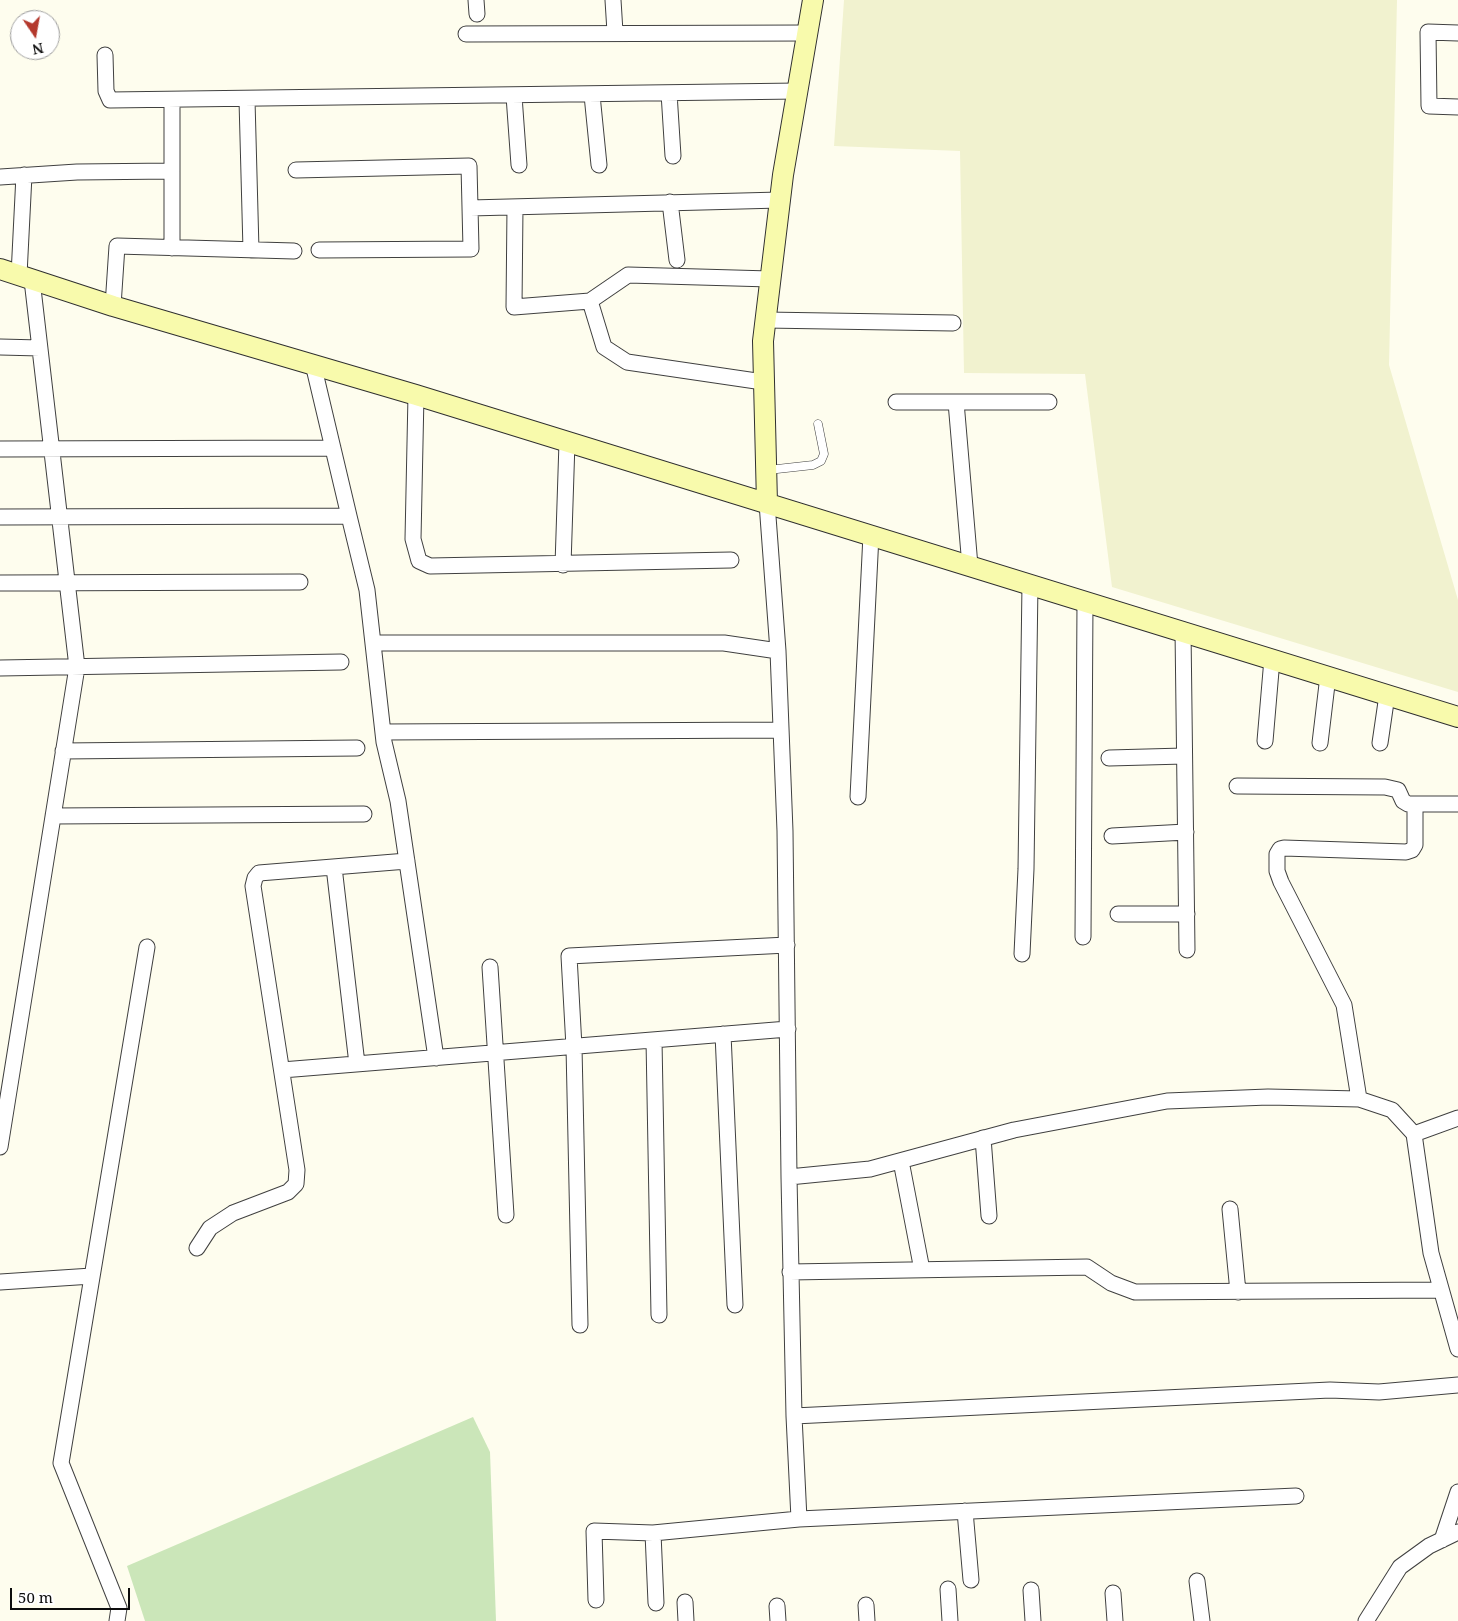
<!DOCTYPE html>
<html>
<head>
<meta charset="utf-8">
<style>
  body { margin:0 }
  #map { position:relative; width:1458px; height:1621px; overflow:hidden; background:#fefdee; font-family:"Noto Serif",serif }
  canvas { display:block }
  .north { position:absolute; left:10px; top:10px; width:50px; height:50px; box-sizing:border-box; background:#fff; border:1px solid #9e9e9e; border-radius:50%; rotate:168deg; font-size:14px; font-weight:700; line-height:20px; text-align:center; color:#0d0d0d }
  .north::after { content:''; display:block; margin:auto; width:18px; height:22px; background:#b4392d; clip-path:polygon(50% 0,100% 100%,50% 72%,0 100%) }
  .scale { position:absolute; left:10px; top:1588px; width:120px; height:22px; box-sizing:border-box; border:2px solid #0d0d0d; border-top:0; padding-left:6px; font-size:15px; line-height:18px; white-space:nowrap; color:#0d0d0d; -webkit-text-stroke:4px #fff; paint-order:stroke }
</style>
</head>
<body>
<div id="map">
<canvas width="1458" height="1621"></canvas>
<div class="north">N</div>
<div class="scale">50 m</div>
</div>
<script>
const context = document.querySelector('canvas').getContext('2d');
context.lineJoin = 'round';
function fillPath(path, color) { context.fillStyle = color; context.fill(path, 'evenodd'); }
const toPath = rows => new Path2D(rows.map(r => 'M' + r).join(''));
function stroke(path, color, width, dash) { context.strokeStyle = color; context.lineWidth = width; context.lineCap = dash ? 'butt' : 'round'; context.setLineDash(dash || []); context.stroke(path); }
fillPath(toPath([
  [844,0,1397,0,1389,365,1458,600,1458,692,1112,587,1085,374,964,373,960,151,834,146]
]), '#f1f2cf');
fillPath(toPath([
  [473,1417,490,1452,496,1621,145,1621,127,1566]
]), '#cbe6b9');
const lane = toPath([
  [768,470,813,465,821,461,824,454,818,424]
]);
const street = toPath([
  [476,0,477,14],
  [613,0,615,32],
  [1458,33,1428,32,1429,106,1458,107],
  [466,34,808,33],
  [105,55,106,91,110,100,798,91],
  [669,93,673,156],
  [592,95,599,165],
  [514,96,519,165],
  [247,100,251,250],
  [296,170,469,166,471,249,319,250],
  [0,177,77,172,172,171],
  [670,202,677,260],
  [515,207,514,307,590,301,628,275,770,279],
  [470,208,780,200],
  [172,248,172,100],
  [19,275,24,175],
  [590,301,604,347,627,362,763,382],
  [113,306,117,246,294,251],
  [765,320,953,323],
  [0,347,40,348],
  [416,395,413,539,419,561,430,566,731,560],
  [896,402,1049,402],
  [956,402,970,566],
  [0,449,333,448],
  [767,503,778,651,785,831,789,1177,870,1169,1014,1130,1167,1101,1268,1097,1359,1099,1392,1110,1414,1134,1431,1253,1458,1349],
  [349,516,367,590,384,742,398,801,436,1058],
  [0,517,349,516,313,364],
  [563,565,567,442],
  [0,583,300,582],
  [1183,630,1187,950],
  [373,643,724,643,778,651],
  [0,668,341,662],
  [383,732,781,730],
  [1265,741,1272,659],
  [1320,743,1328,676],
  [1380,743,1387,695],
  [63,751,357,748],
  [1109,758,1184,756],
  [1237,786,1385,787,1398,790,1403,801,1408,804,1458,804],
  [858,797,871,535],
  [53,816,364,814],
  [1112,836,1186,832],
  [334,867,357,1064],
  [1118,914,1187,914],
  [1083,937,1085,602],
  [1022,954,1026,869,1030,584],
  [490,967,506,1215],
  [723,1034,735,1305],
  [654,1040,659,1315],
  [282,1070,788,1029],
  [1359,1099,1344,1005,1281,882,1277,871,1277,854,1280,849,1284,848,1406,852,1412,850,1415,845,1415,805],
  [1414,1134,1458,1118],
  [983,1138,989,1216],
  [0,1147,77,667,32,280],
  [901,1161,922,1270],
  [789,1177,794,1416,799,1519],
  [1230,1209,1238,1292],
  [197,1248,210,1228,233,1213,288,1192,296,1184,297,1170,253,886,255,878,259,873,407,861],
  [790,1272,1087,1267,1111,1283,1135,1292,1440,1290],
  [0,1282,92,1276],
  [580,1325,574,1047,569,956,787,945],
  [794,1416,1330,1390,1379,1392,1458,1385],
  [965,1511,971,1580],
  [653,1533,656,1603],
  [1442,1540,1458,1492],
  [1197,1581,1202,1621],
  [948,1589,950,1621],
  [1031,1590,1033,1621],
  [1113,1593,1115,1621],
  [596,1600,594,1531,653,1533,799,1519,1296,1496],
  [685,1602,686,1621],
  [866,1605,867,1621],
  [777,1606,778,1621],
  [117,1621,119,1608,61,1463,147,947],
  [1366,1621,1400,1567,1429,1546,1458,1532]
]);
const secondary = toPath([
  [0,269,113,306,416,395,1458,717],
  [767,503,763,341,783,175,813,0]
]);
stroke(lane, '#404040', 9);
stroke(street, '#404040', 17);
stroke(secondary, '#2f2f2f', 22);
stroke(lane, '#fff', 8);
stroke(street, '#fff', 15);
stroke(secondary, '#f8faac', 20);
</script>
</body>
</html>
